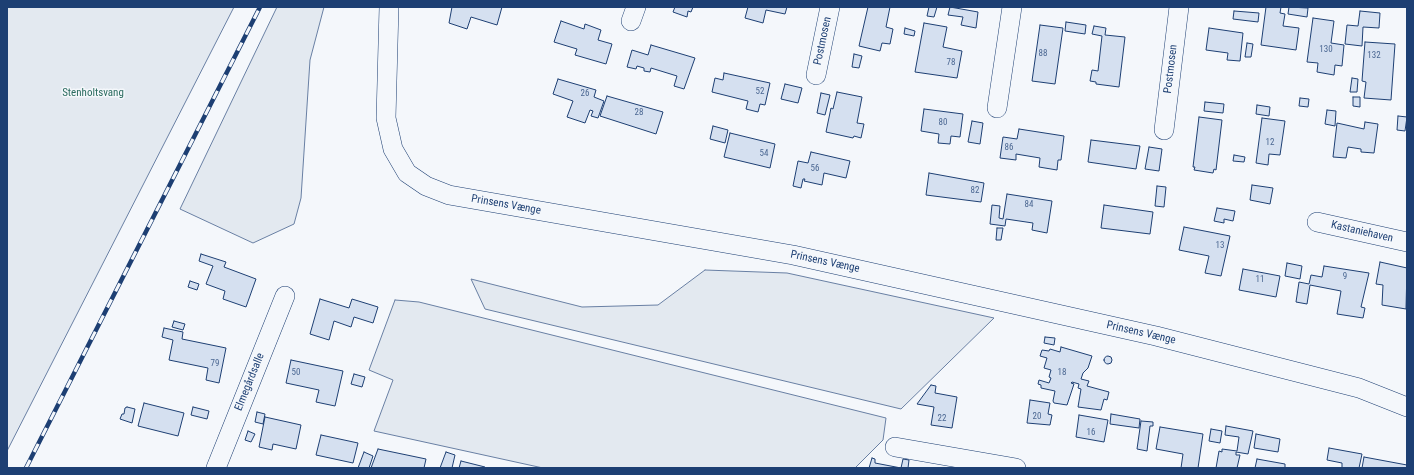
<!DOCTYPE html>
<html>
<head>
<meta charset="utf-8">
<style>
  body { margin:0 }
  #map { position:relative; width:1414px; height:475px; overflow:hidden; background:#f4f7fb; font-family:"Roboto Condensed",sans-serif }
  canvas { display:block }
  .frame { position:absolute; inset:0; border:8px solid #1d3f73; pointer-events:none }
</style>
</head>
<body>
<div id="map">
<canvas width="1414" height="475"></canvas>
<div class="frame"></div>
</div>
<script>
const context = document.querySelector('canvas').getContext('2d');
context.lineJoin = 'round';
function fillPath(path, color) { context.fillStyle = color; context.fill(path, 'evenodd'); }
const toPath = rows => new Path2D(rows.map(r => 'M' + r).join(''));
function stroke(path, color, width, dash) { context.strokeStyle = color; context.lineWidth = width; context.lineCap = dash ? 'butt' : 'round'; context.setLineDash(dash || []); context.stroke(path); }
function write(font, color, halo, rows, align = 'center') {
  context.font = font + ' "Roboto Condensed",sans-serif'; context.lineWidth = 3; context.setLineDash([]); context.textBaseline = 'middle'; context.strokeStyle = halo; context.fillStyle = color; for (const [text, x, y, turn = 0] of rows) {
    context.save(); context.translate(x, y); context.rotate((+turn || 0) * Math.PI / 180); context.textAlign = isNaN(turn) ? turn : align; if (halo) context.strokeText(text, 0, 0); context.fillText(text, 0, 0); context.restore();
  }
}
const green = toPath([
  [7,7,234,7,7,451,7,7],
  [277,7,324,7,310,60,301,198,294,224,253,243,180,209,277,7],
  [705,270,787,273,994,318,901,409,485,309,471,279,582,307,658,305,705,270],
  [395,300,419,302,886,418,883,440,855,468,543,468,374,431,393,380,369,370,395,300]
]);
fillPath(green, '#e3e9f0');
stroke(green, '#687fa3', 1);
const building = toPath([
  [452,7,502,7,497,25,471,17,467,29,449,23,452,7],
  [675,7,693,7,691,12,688,11,687,17,673,12,675,7],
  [748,7,787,7,785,14,766,10,763,23,745,18,748,7],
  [868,7,890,7,886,27,893,29,890,44,882,43,880,51,859,46,868,7],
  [929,7,937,7,934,17,927,16,929,7],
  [950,7,978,12,976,28,961,25,963,17,948,15,950,7],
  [1266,7,1281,7,1280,13,1285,14,1283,26,1299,28,1296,50,1261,45,1266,7],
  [1289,7,1308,8,1307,17,1288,14,1289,7],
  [1234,11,1259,13,1258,22,1233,19,1234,11],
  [1360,11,1380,13,1379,28,1363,27,1362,46,1345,44,1347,25,1358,26,1360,11],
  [1313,18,1334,21,1331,43,1344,45,1342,66,1335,65,1334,75,1317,72,1318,63,1307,62,1313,18],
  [561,21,584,29,585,24,601,30,598,40,612,44,606,64,575,55,577,49,554,42,561,21],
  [1066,22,1086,25,1085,34,1065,31,1066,22],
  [924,23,947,27,943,47,962,51,957,78,915,72,924,23],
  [1040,25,1063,28,1055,84,1032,81,1040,25],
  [1094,26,1106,28,1105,35,1125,37,1119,87,1096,84,1096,82,1090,81,1092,70,1098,71,1102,36,1092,34,1094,26],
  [905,28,915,31,914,36,904,34,905,28],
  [1209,28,1243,33,1240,61,1227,60,1228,53,1206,50,1209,28],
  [1365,42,1395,44,1391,100,1364,98,1366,82,1362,81,1365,42],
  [1247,43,1253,44,1251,57,1245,57,1247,43],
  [651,45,695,58,684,89,674,86,677,76,651,68,650,72,644,71,644,68,637,66,636,69,627,67,632,50,648,55,651,45],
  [854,54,862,56,859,68,852,67,854,54],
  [724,73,770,83,765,105,760,104,758,112,746,109,748,101,712,92,715,78,723,80,724,73],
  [1352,78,1358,79,1357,92,1350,92,1352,78],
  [558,79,596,90,594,97,604,101,598,118,591,116,593,111,590,110,585,123,567,117,573,101,553,94,558,79],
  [785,84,802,88,798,103,781,99,785,84],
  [837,92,862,97,857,123,864,124,861,138,854,136,853,138,826,132,831,108,833,109,837,92],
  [821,93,830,95,825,115,817,113,821,93],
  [607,96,663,112,656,134,600,116,607,96],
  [1353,97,1360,97,1360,107,1353,106,1353,97],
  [1300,98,1309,99,1308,107,1299,106,1300,98],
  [1205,102,1224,104,1223,113,1204,111,1205,102],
  [1257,105,1270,107,1269,116,1256,114,1257,105],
  [924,109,963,114,960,137,951,136,950,144,938,143,939,134,921,131,924,109],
  [1327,110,1336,111,1335,126,1325,124,1327,110],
  [1398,116,1407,117,1405,131,1397,130,1398,116],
  [1199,117,1222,120,1216,170,1214,169,1213,173,1194,170,1195,167,1193,167,1199,117],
  [1262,118,1285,121,1280,155,1269,154,1268,165,1256,163,1262,118],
  [972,121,983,123,980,144,968,142,972,121],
  [1365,122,1378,124,1374,153,1361,152,1361,149,1348,147,1346,158,1333,157,1337,123,1364,129,1365,122],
  [713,126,728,130,725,143,710,139,713,126],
  [1019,129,1064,136,1061,160,1058,160,1057,170,1039,167,1040,158,1016,154,1016,160,1000,158,1003,137,1017,139,1019,129],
  [730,133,775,144,770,168,724,157,730,133],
  [1091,140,1140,146,1136,169,1088,162,1091,140],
  [1149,147,1162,149,1159,171,1145,169,1149,147],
  [811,152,850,161,846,178,824,173,822,185,804,181,805,179,803,179,801,188,793,186,798,161,808,163,811,152],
  [1234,155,1245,157,1244,162,1233,161,1234,155],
  [929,173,984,183,981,202,926,195,929,173],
  [1252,185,1273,188,1270,204,1250,200,1252,185],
  [1157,186,1166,187,1164,207,1155,206,1157,186],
  [1007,194,1052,201,1047,233,1032,230,1033,223,1006,219,1005,226,990,224,992,205,1000,206,999,218,1003,219,1007,194],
  [1104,205,1153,212,1150,234,1101,228,1104,205],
  [1217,208,1235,211,1233,221,1224,219,1224,223,1214,221,1217,208],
  [1184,227,1230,236,1221,276,1205,273,1209,256,1179,250,1184,227],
  [997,228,1003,228,1001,240,996,240,997,228],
  [201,254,226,262,224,267,256,279,246,307,223,299,225,291,206,284,213,266,199,261,201,254],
  [1380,262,1407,268,1406,309,1382,305,1383,285,1376,284,1380,262],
  [1287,263,1302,266,1300,279,1285,276,1287,263],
  [1324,266,1369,273,1361,307,1365,308,1363,318,1337,314,1341,291,1310,285,1307,304,1296,302,1299,282,1309,284,1311,275,1322,277,1324,266],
  [1243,269,1280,276,1276,297,1239,290,1243,269],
  [190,281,199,284,197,290,188,287,190,281],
  [320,299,349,308,352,299,378,307,373,323,354,317,351,327,334,321,329,340,310,334,320,299],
  [174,321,185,324,183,330,172,327,174,321],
  [164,328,183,332,182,339,226,348,219,383,206,380,208,368,169,360,173,340,162,337,164,328],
  [1045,337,1055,338,1054,345,1044,343,1045,337],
  [1061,347,1092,356,1088,368,1083,373,1081,379,1089,381,1087,386,1109,392,1107,400,1104,399,1101,410,1078,407,1081,389,1078,388,1079,384,1072,382,1071,383,1074,384,1067,405,1054,403,1053,401,1055,391,1041,388,1041,385,1038,384,1039,380,1049,383,1051,378,1049,377,1051,370,1044,368,1047,358,1040,356,1042,350,1049,351,1050,349,1060,352,1061,347],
  '1104 360a4 4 0 1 1 8 0a4 4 0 1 1-8 0Z',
  [291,360,343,371,335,406,316,402,319,390,286,383,291,360],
  [354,374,365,377,362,387,351,384,354,374],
  [931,385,936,386,935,393,957,397,952,428,931,425,934,407,917,404,931,385],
  [1030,400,1050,403,1048,414,1052,415,1050,425,1027,423,1030,400],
  [144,403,184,413,178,436,138,426,144,403],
  [127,407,135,409,132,423,120,419,122,414,124,414,125,408,127,407],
  [193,407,209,411,207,419,191,415,193,407],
  [257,412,265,414,263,424,255,422,257,412],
  [1111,414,1140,419,1139,428,1110,424,1111,414],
  [1079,415,1108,420,1104,442,1076,437,1079,415],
  [265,417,301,425,296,449,273,444,272,450,259,447,265,417],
  [1141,421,1153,422,1153,426,1150,426,1147,451,1137,449,1141,421],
  [1226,426,1253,431,1248,454,1236,452,1236,455,1240,455,1237,468,1216,468,1219,451,1222,452,1222,449,1237,451,1239,437,1225,435,1226,426],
  [1160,427,1203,434,1198,468,1181,468,1183,454,1156,449,1160,427],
  [1211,429,1222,431,1220,443,1209,441,1211,429],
  [248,431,255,434,251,442,245,440,248,431],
  [1256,434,1280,439,1278,452,1254,448,1256,434],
  [321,435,358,443,353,463,316,455,321,435],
  [1329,448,1362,454,1359,468,1342,468,1342,463,1327,460,1329,448],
  [378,449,426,459,424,468,371,468,378,449],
  [364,452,373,456,369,468,358,468,364,452],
  [446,452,455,455,452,468,440,468,446,452],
  [1364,457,1407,465,1407,468,1362,468,1364,457],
  [872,458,875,459,875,463,901,468,903,459,909,460,908,468,869,468,872,458],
  [1257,459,1285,464,1285,468,1255,468,1257,459],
  [461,461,485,467,484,468,459,468,461,461]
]);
fillPath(building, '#d5e0f0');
stroke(building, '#1d3f73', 1);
const minor = toPath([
  [389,7,386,118,393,149,407,173,426,186,449,195,793,255,1156,336,1359,388,1407,407],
  [631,21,636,7],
  [816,75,830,7],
  [997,108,1012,7],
  [1164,130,1179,7],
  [1317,222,1407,242],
  [895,447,1016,468],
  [216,468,285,296]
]);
stroke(minor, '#1d3f73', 20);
stroke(minor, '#f4f7fb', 19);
const rail = toPath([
  [26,468,260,7]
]);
stroke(rail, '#1d3f73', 4.5);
stroke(rail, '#f4f7fb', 3, [9]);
write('9px', '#4b6792', null, [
  ["130",1326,50],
  ["88",1043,54],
  ["132",1374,56],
  ["78",951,63],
  ["52",760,92],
  ["26",585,94],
  ["28",639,113],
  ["80",943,123],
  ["12",1270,143],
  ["86",1009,148],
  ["54",764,154],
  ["56",815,169],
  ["82",975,191],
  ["84",1029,205],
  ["13",1220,246],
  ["9",1345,277],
  ["11",1260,280],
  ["79",215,364],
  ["50",296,373],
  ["18",1062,373],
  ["20",1037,417],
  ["22",942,419],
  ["16",1091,433]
]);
write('11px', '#1d3f73', '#f4f7fb', [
  ["Postmosen",823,41,-78],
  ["Postmosen",1171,69,-83],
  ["Prinsens Vænge",506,205,10],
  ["Kastaniehaven",1362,232,13],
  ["Prinsens Vænge",825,262,12],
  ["Prinsens Vænge",1141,333,13],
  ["Elmegårdsalle",250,382,-68]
]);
write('11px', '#2c6c60', '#f4f7fb', [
  ["Stenholtsvang",93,93]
]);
</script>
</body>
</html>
